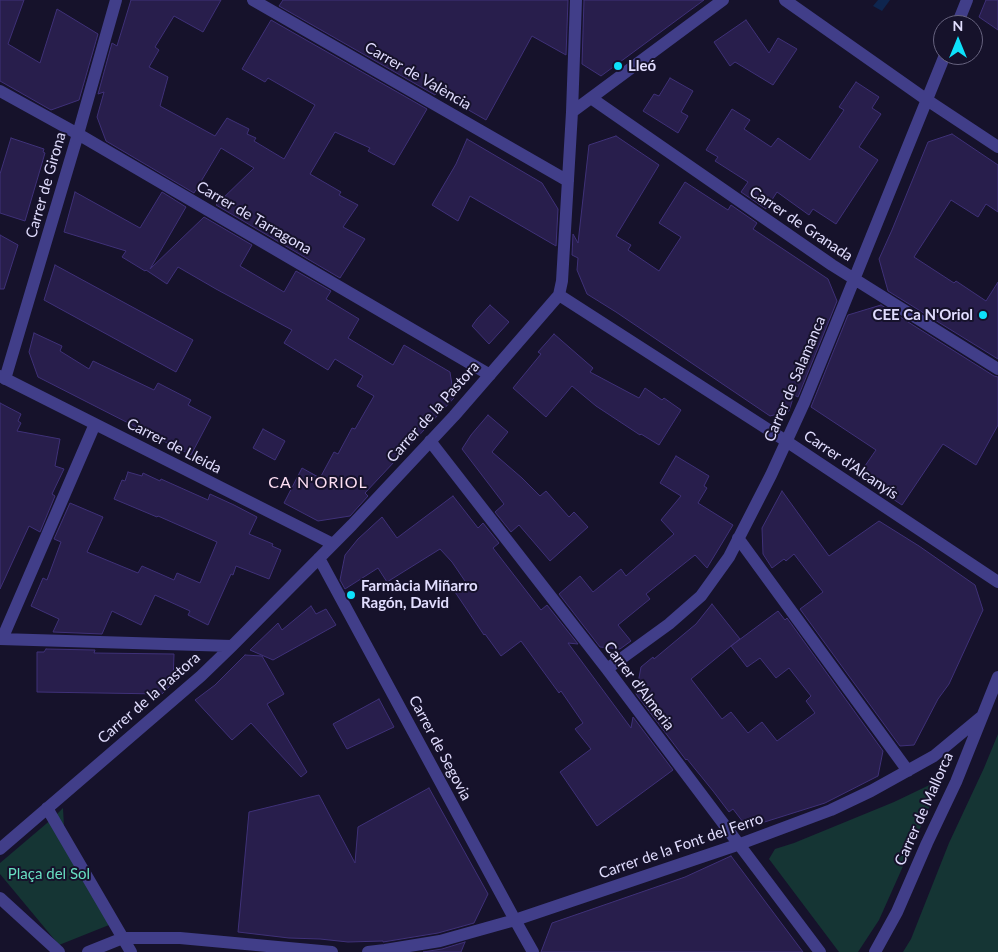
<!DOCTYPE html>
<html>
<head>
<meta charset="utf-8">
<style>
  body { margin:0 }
  #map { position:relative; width:998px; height:952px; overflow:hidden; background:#16122b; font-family:Lato,sans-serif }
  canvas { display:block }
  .north { position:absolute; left:933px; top:15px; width:50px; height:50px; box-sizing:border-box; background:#16122b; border:1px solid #67637f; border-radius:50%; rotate:0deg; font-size:14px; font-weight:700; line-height:20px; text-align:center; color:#e1ddfe }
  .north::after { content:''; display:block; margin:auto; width:18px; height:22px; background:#0de1fa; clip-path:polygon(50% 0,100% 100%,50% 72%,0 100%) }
</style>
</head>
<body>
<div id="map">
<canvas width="998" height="952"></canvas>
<div class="north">N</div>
</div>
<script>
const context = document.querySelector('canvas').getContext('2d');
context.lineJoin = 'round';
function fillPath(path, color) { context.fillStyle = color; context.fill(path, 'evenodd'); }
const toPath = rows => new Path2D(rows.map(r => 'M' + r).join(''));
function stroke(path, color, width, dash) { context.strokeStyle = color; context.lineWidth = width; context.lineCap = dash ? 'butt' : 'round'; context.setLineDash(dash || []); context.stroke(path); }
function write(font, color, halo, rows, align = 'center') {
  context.font = font + ' Lato,sans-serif'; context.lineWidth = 4; context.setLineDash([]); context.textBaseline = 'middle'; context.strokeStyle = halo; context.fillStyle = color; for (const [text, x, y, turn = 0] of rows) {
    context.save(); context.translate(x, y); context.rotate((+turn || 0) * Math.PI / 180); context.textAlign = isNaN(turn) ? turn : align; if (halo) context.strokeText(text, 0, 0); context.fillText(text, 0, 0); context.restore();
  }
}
fillPath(toPath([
  [998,734,998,952,903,952,911,939,949,843,984,768],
  [942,779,879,920,858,952,839,952,769,859,775,849,794,843,894,802],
  [63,808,64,827,114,923,59,945,0,874,0,863,53,818]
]), '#153534');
fillPath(toPath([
  [878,0,890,0,882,11,873,6]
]), '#0e254e');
const building = toPath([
  [0,0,24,0,8,44,40,63,57,9,98,34,79,100,51,110,0,81,0,0],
  [131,0,221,0,203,32,174,16,155,47,159,50,149,67,168,77,160,106,215,136,227,118,249,129,247,134,256,138,254,141,284,159,315,105,268,78,265,82,242,69,271,20,427,109,394,165,368,151,370,148,335,132,310,174,341,192,339,195,358,205,343,227,365,239,340,278,216,205,254,168,221,148,194,193,106,141,97,117,104,92,98,94,112,43,117,46,131,0],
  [283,0,568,0,566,55,532,36,486,120,437,92,435,95,279,6,283,0],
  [584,0,704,0,601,76,582,64,584,0],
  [986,0,998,0,998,30,979,17,986,0],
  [746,20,769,53,778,38,797,49,773,85,735,62,730,66,714,42,746,20],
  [670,78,693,91,681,112,688,116,678,133,643,111,654,94,659,96,670,78],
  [856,82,879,97,872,108,881,114,859,147,878,160,836,224,813,209,809,215,777,192,766,209,741,192,748,182,715,161,718,157,706,150,732,109,750,120,744,129,771,147,778,138,810,160,844,110,839,107,856,82],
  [952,134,998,165,998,212,986,204,978,217,951,200,914,257,954,283,956,281,986,301,998,282,998,359,888,291,879,259,892,230,928,142,952,134],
  [616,136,659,165,616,236,631,245,628,250,659,271,681,237,659,223,685,182,728,210,731,205,757,223,753,229,828,279,837,301,798,397,794,395,789,411,770,416,616,312,587,294,577,270,578,258,572,255,573,234,578,243,589,145,616,136],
  [11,138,44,149,43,152,45,153,25,221,0,213,0,174,11,138],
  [467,139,542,183,558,209,556,246,470,196,458,221,432,205,456,164,467,139],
  [75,192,140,228,162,192,186,207,150,269,204,217,252,245,240,266,284,292,296,271,331,291,326,299,359,319,348,338,393,365,404,345,450,372,454,398,365,493,368,496,350,516,318,521,284,503,302,468,320,478,334,452,338,454,352,428,355,429,374,396,357,386,363,376,335,359,328,370,284,343,292,330,216,289,178,267,167,284,146,270,145,271,122,257,126,251,64,232,75,192],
  [0,235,18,245,4,289,0,289,0,235],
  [55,265,193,340,176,372,44,300,55,265],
  [490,305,509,322,489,344,472,326,477,319,490,305],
  [881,305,994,376,998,377,998,425,976,465,943,444,902,505,858,476,876,450,811,407,848,315,881,305],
  [34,333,62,346,60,351,89,369,93,361,154,390,158,383,191,400,188,405,211,417,191,455,38,377,29,352,34,333],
  [554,334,593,368,590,372,639,398,645,388,662,400,664,398,681,410,659,445,641,434,640,435,596,406,572,386,546,417,513,388,541,354,538,352,554,334],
  [0,403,21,414,18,421,21,423,17,431,60,439,55,466,64,469,52,494,55,496,40,532,29,526,0,589,0,403],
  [488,415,508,432,492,452,522,478,540,496,546,491,569,517,574,512,588,527,550,561,519,525,511,532,495,512,504,504,462,449,471,435,488,415],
  [263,429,285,441,275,460,253,448,263,429],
  [676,456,709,476,704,486,707,488,698,503,733,525,707,568,695,555,646,594,650,599,618,625,631,641,620,649,600,647,559,594,580,576,593,592,621,569,626,576,674,534,661,520,681,496,660,483,676,456],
  [128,472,142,476,143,473,160,481,161,479,208,500,210,494,234,505,257,517,249,534,273,544,272,546,281,550,269,579,236,566,233,575,231,574,208,625,188,615,190,611,155,595,141,625,112,611,102,634,53,632,59,619,31,606,43,578,47,580,61,542,54,539,70,503,103,517,87,552,138,573,142,566,174,580,177,573,200,583,217,542,158,516,157,517,114,499,122,480,125,481,128,472],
  [782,491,829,556,879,521,919,546,975,585,983,610,949,684,938,699,914,745,900,746,800,609,823,592,794,554,786,561,784,559,772,568,763,554,762,528,782,491],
  [453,496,478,528,483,523,499,543,493,548,541,610,547,605,578,644,568,643,631,728,633,717,673,770,597,826,560,772,591,749,575,729,583,723,561,691,559,693,521,641,501,656,485,634,484,635,455,592,467,584,452,562,440,549,387,582,378,568,345,589,340,580,345,555,358,539,382,517,397,538,453,496],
  [712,604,740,639,731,646,778,611,785,620,787,618,883,751,878,776,825,803,755,825,743,822,733,809,729,812,713,791,687,759,686,760,636,694,641,667,653,657,654,659,696,624,712,604],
  [731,646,747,667,760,658,776,678,789,668,811,696,806,701,815,713,777,741,762,722,748,733,731,712,722,719,691,679,731,646],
  [311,606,316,614,326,609,336,625,273,660,250,650,278,623,282,630,311,606],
  [46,649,95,650,94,653,174,654,173,683,162,694,37,692,37,652,44,652,46,649],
  [245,655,262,656,284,694,267,704,307,772,301,777,251,723,232,740,195,700,215,685,245,655],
  [379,699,394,727,347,749,333,724,379,699],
  [429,788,488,894,474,923,438,933,383,942,383,941,348,942,320,939,289,938,238,932,249,812,319,795,355,863,358,827,429,788],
  [731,856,803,952,541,952,552,923,685,877,731,856],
  [465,942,461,952,423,952,442,949,465,942]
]);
fillPath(building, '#281e4c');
stroke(building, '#3f3178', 1);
stroke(toPath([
  [253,0,568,181],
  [785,0,927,100,998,147],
  [957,25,967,0],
  [0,91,78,134,490,375],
  [591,98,832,265,998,369],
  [572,112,723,0],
  [559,295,786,441,998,582],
  [0,376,333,544],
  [5,379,78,134,116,0],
  [430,441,607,669,820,952],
  [738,538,908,771],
  [319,558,515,920,533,952],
  [0,639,232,646],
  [2,639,95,424],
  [607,669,669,624,701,596,729,557,771,475,804,403,945,55],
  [47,808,131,952],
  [0,849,201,676,232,646,352,525,454,416,559,295,562,281,572,112,576,0],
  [0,898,59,952],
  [88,952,123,938,180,938,332,952],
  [368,952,385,950,440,941,515,920,740,844,831,810,871,791,934,756,981,717],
  [875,952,897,912,927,843,956,782,998,677]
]), '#413e89', 12);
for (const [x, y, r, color] of [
  [618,66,5,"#0de1fa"],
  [983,315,5,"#0de1fa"],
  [351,595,5,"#0de1fa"]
]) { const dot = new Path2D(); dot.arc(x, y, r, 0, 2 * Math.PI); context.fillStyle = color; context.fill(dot); stroke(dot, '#16122b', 2); }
write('bold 15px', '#e1ddfe', '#16122b', [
  ["Lleó",628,66],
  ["CEE Ca N'Oriol",973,315,"right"],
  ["Farmàcia Miñarro",361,586],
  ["Ragón, David",361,603]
], 'left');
write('15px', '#e1ddfe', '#16122b', [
  ["Carrer de València",418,76,30],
  ["Carrer de Girona",46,185,-74],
  ["Carrer de Tarragona",254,218,30],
  ["Carrer de Granada",801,224,34],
  ["Carrer de Salamanca",795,379,-67],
  ["Carrer de la Pastora",433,412,-48],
  ["Carrer de Lleida",174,446,27],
  ["Carrer d'Alcanyís",851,465,34],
  ["Carrer d'Almeria",639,686,53],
  ["Carrer de la Pastora",149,698,-41],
  ["Carrer de Segovia",440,748,62],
  ["Carrer de Mallorca",924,809,-66],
  ["Carrer de la Font del Ferro",681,846,-19]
]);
write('15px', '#68dfc2', '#16122b', [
  ["Plaça del Sol",49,874]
]);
context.letterSpacing = '1px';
write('16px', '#fedff3', '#16122b', [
  ["CA N'ORIOL",318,483]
]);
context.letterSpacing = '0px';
</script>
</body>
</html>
